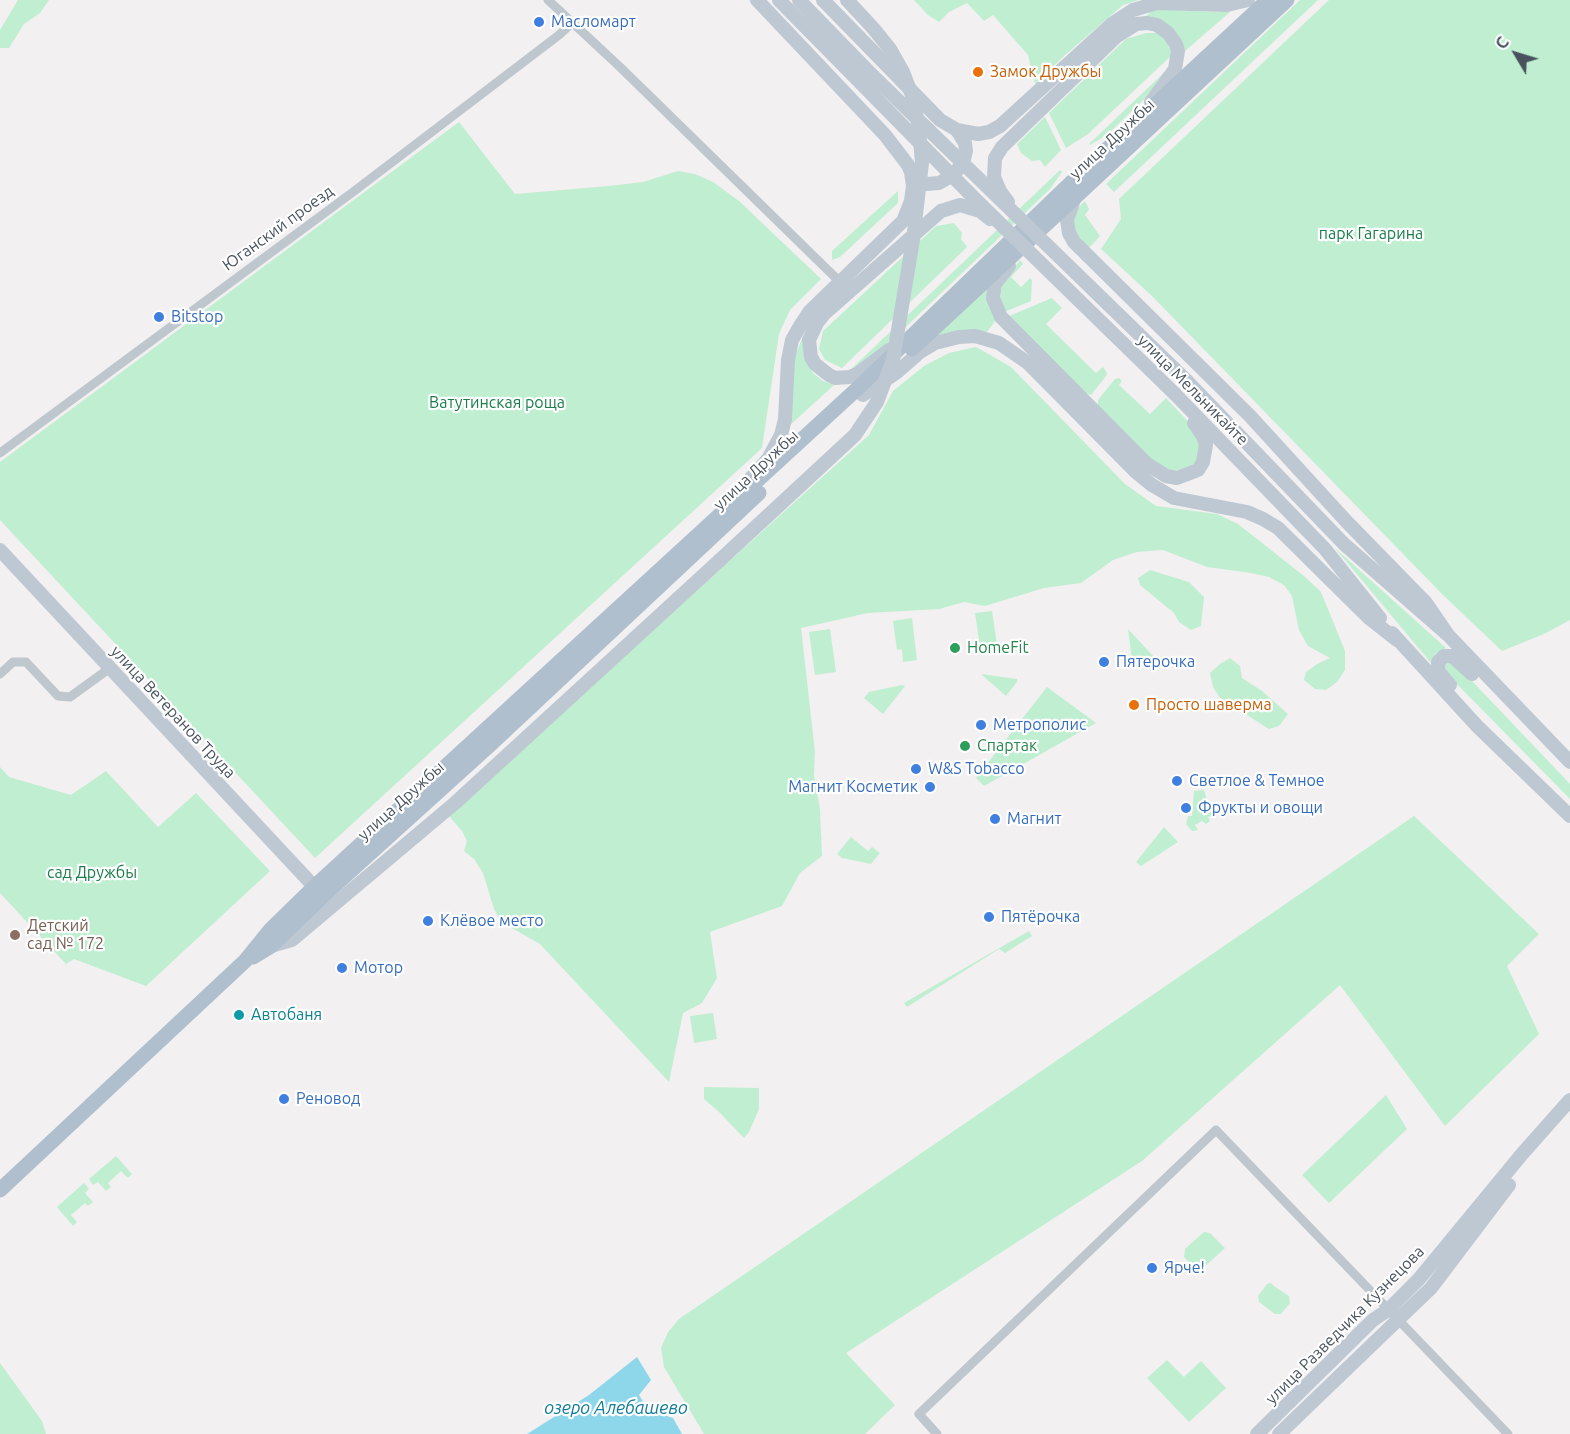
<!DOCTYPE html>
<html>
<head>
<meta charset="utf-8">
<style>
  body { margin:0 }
  #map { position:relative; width:1570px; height:1434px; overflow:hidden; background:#f2f0f0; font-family:Ubuntu,sans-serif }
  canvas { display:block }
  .north { position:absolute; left:1486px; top:24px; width:60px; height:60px; -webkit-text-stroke:4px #fff; paint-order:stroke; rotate:308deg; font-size:16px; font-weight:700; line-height:24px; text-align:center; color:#48535d }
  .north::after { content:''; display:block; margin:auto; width:21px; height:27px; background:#48535d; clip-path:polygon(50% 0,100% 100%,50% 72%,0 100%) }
</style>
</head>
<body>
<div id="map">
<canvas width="1570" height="1434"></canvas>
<div class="north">С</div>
</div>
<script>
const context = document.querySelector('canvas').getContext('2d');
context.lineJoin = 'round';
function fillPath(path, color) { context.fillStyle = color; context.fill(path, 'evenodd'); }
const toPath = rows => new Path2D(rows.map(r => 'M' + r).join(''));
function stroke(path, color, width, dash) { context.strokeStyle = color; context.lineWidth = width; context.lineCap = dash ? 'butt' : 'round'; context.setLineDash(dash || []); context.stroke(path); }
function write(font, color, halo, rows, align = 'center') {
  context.font = font + ' Ubuntu,sans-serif'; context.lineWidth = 4.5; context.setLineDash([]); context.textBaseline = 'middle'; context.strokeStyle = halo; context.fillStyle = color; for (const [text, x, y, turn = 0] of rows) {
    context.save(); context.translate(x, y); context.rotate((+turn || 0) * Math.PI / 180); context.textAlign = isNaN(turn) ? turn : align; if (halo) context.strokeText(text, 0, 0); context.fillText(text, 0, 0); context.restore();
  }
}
fillPath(toPath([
  [18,0,49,0,40,13,24,24,9,48,0,48,0,30],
  [914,0,1138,0,1123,5,1065,55,1035,84,1028,55,993,15,984,21,967,3,949,12,939,22,928,15],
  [1300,0,1318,0,1114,192,1106,184],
  [1329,0,1570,0,1570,620,1544,634,1502,651,1443,595,1152,296,1101,249,1121,219,1119,199],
  [1154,9,1216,12,1230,12,1185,51,1181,40,1145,17],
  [1146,33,1158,33,1168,42,1172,55,1088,134,1066,148,1049,113,1126,39],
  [1172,65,1163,81,1107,135,1090,145,1089,144],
  [1045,117,1061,150,1045,167,1040,160,1032,161,1021,153,1017,144],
  [459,122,515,194,609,186,643,182,678,171,695,174,713,182,739,201,821,279,790,310,779,334,762,448,315,858,0,520,0,462],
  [1060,170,1062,172,1050,189,867,364,847,373],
  [898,191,898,203,840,257,832,260,832,251],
  [1085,201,1089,209,1085,215,1100,236,1089,248,1075,233,1074,218,1077,209],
  [954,223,962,233,961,239,967,247,842,368,825,360,819,349,823,331,936,226],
  [1020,260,1023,264,1011,277,1021,287,1030,278,1032,280,1031,301,1004,312,1000,300,1002,285],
  [991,283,990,305,996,320,986,333,931,341],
  [1052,298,1062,308,1046,324,1096,373,1103,367,1107,373,1106,376,1091,395,1083,392,1007,317],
  [803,336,807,362,813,373,823,381,834,385,788,427,793,361],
  [976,347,1011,367,1125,484,1156,506,1217,514,1238,524,1304,576,1321,592,1345,651,1345,670,1337,682,1326,690,1315,689,1304,680,1306,672,1317,664,1330,658,1308,646,1299,630,1292,596,1284,585,1269,577,1251,573,1207,567,1163,550,1137,552,1113,560,1081,583,1044,588,985,606,964,602,939,609,868,613,801,628,815,752,814,775,820,809,822,856,800,873,782,906,710,932,717,978,702,1003,683,1013,669,1082,540,944,510,927,499,918,494,909,483,873,474,859,464,851,467,841,462,831,448,815,869,435,893,391,924,366,949,353],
  [1119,378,1122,381,1119,385,1150,414,1166,398,1196,430,1201,440,1198,460,1190,467,1174,471,1159,466,1142,452,1098,407,1098,400,1115,379],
  [1335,548,1446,648,1436,653,1431,663],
  [1150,570,1189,582,1204,597,1201,626,1191,630,1179,622,1174,613,1140,585,1138,578],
  [992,611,998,651,981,654,975,613],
  [912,618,917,660,903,662,902,649,897,650,893,621],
  [830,629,836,672,815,675,809,632],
  [1128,629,1154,657,1155,665,1133,667],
  [1230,658,1240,666,1242,678,1262,691,1288,714,1279,726,1269,729,1220,698,1213,687,1210,673,1220,664],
  [1446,662,1454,662,1570,784,1570,799,1446,673,1444,665],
  [981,674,1017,679,1017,682,1006,696],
  [902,685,905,686,883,714,864,698,869,692],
  [1047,687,1096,723,984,786,976,778],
  [0,767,9,777,71,795,106,771,158,827,196,793,270,871,146,986,74,959,66,964,0,893],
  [1204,790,1207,800,1213,810,1221,805,1224,810,1212,818,1210,816,1208,817,1210,821,1206,824,1202,821,1195,825,1198,830,1192,831,1186,824,1188,816,1192,816,1194,791],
  [1414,816,1539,934,1507,966,1539,1034,1445,1126,1340,985,1142,1161,846,1353,895,1405,865,1434,704,1434,664,1367,661,1348,668,1332,679,1319],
  [1164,827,1178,842,1141,866,1136,862],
  [851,837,868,851,872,847,880,853,871,864,842,858,837,854],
  [1029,931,1032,936,1005,953,999,949,907,1007,904,1003],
  [713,1013,717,1039,694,1043,690,1016],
  [704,1087,759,1088,759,1109,749,1132,744,1138,719,1112,704,1099],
  [1386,1095,1407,1129,1329,1203,1302,1175],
  [116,1156,132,1174,128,1178,121,1171,108,1183,111,1187,106,1191,98,1182,93,1185,89,1179],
  [84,1183,89,1189,85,1193,93,1202,88,1206,85,1203,71,1215,77,1222,73,1226,57,1207],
  [1204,1232,1210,1233,1225,1248,1199,1272,1184,1257,1185,1249],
  [1271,1283,1275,1287,1289,1296,1290,1303,1281,1314,1275,1314,1259,1302,1258,1296,1267,1284],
  [1167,1360,1184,1377,1201,1361,1226,1388,1189,1422,1147,1378],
  [0,1363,42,1421,46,1434,0,1434]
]), '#c0eed1');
fillPath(toPath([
  [637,1357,651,1380,639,1395,648,1410,673,1418,682,1434,527,1434,589,1395]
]), '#8ed7ea');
stroke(toPath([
  [548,0,620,67,840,282],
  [0,453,353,192,559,35,572,23],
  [0,674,13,662,26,662,58,696,70,697,110,668],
  [937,1434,919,1414,1216,1130,1508,1434]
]), '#bec7ce', 9);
stroke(toPath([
  [823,0,940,120,957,130,978,134,989,132,1000,126,1113,23,1133,10,1157,3,1227,5,1248,0],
  [913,173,920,181,927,184,939,183,955,174,964,159,966,151,965,143,957,130],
  [1075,197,1067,220,1069,233,1074,242,1250,416,1346,521,1426,603,1448,635],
  [1008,202,1000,191,994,177,995,158,1002,147,1117,36,1136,24,1147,23,1157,25,1168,33,1176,44,1178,51,1175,69,1151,102],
  [1009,266,995,284,993,298,1001,317,1147,464,1166,476,1177,478,1198,470,1203,462,1206,445,1203,436,1194,423],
  [889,350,857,374,850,377,835,378,829,375,815,364,811,357,809,340,817,323,824,314,941,211,960,205,980,211,990,219],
  [1187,381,1344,544,1448,635,1570,762],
  [1175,394,1325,549,1380,618],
  [863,395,896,373,920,352,935,343,959,337,975,336,999,343,1028,363,1136,472,1152,485,1174,498,1247,512,1263,519,1278,528,1369,618,1397,640],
  [751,478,768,459,781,435,785,419,788,360,792,340,800,326,810,311,903,221,911,201,913,186,911,172,908,165,885,135,757,0],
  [0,550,322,895],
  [1392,633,1477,726,1570,816],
  [1450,685,1438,671,1438,662,1444,656,1452,656,1472,674],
  [271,946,292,940,455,803,720,560],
  [1257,1434,1373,1320,1388,1310,1419,1279,1522,1154,1570,1100],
  [1279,1434,1431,1288,1509,1185]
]), '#bec8d3', 14);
stroke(toPath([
  [912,349,1287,0],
  [253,957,271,946,323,896,491,744,759,493],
  [0,1190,245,961,271,929,314,887,857,389,1075,179,1268,0]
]), '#b0bfce', 15);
stroke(toPath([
  [779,0,975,199,1175,394],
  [799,0,868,71,1187,381],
  [720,560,855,435,877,402,893,360,913,240,922,163,919,129,913,98,903,72,890,49,873,28,847,0]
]), '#bec8d3', 14);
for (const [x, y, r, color] of [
  [539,22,6,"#3f7fe0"],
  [978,72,6,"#e8710a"],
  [159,317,6,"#3f7fe0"],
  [955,648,6,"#2e9e5b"],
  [1104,662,6,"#3f7fe0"],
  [1134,705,6,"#e8710a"],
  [981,725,6,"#3f7fe0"],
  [965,746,6,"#2e9e5b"],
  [916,769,6,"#3f7fe0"],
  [1177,781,6,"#3f7fe0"],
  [930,787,6,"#3f7fe0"],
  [1186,808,6,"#3f7fe0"],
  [995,819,6,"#3f7fe0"],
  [989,917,6,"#3f7fe0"],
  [428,921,6,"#3f7fe0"],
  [15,935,6,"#8d6e63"],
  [342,968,6,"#3f7fe0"],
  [239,1015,6,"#0f9aa8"],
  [284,1099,6,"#3f7fe0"],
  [1152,1268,6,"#3f7fe0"]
]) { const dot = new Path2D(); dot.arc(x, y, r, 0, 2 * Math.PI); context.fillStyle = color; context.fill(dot); stroke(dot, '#fff', 2); }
write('16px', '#366cbe', '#fff', [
  ["Масломарт",551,22],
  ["Bitstop",171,317],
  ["Пятерочка",1116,662],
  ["Метрополис",993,725],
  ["W&S Tobacco",928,769],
  ["Светлое & Темное",1189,781],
  ["Магнит Косметик",918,787,"right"],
  ["Фрукты и овощи",1198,808],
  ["Магнит",1007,819],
  ["Пятёрочка",1001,917],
  ["Клёвое место",440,921],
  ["Мотор",354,968],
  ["Реновод",296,1099],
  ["Ярче!",1164,1268]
], 'left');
write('16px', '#c56008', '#fff', [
  ["Замок Дружбы",990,72],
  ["Просто шаверма",1146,705]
], 'left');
write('16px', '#48535d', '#fff', [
  ["улица Дружбы",1112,139,-43],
  ["Юганский проезд",278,228,-36],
  ["улица Мельникайте",1193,390,45],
  ["улица Дружбы",756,470,-43],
  ["улица Ветеранов Труда",173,712,47],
  ["улица Дружбы",401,801,-42],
  ["улица Разведчика Кузнецова",1345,1325,-45]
]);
write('16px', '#1a7d4b', '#fff', [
  ["парк Гагарина",1371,234],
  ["Ватутинская роща",497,403],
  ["сад Дружбы",92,873]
]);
write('16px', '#27864d', '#fff', [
  ["HomeFit",967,648],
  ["Спартак",977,746]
], 'left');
write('16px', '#785e54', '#fff', [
  ["Детский",27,926],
  ["сад № 172",27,944]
], 'left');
write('16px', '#0d838f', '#fff', [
  ["Автобаня",251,1015]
], 'left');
write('italic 18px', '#117d98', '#fff', [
  ["озеро Алебашево",616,1408]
]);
</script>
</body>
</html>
